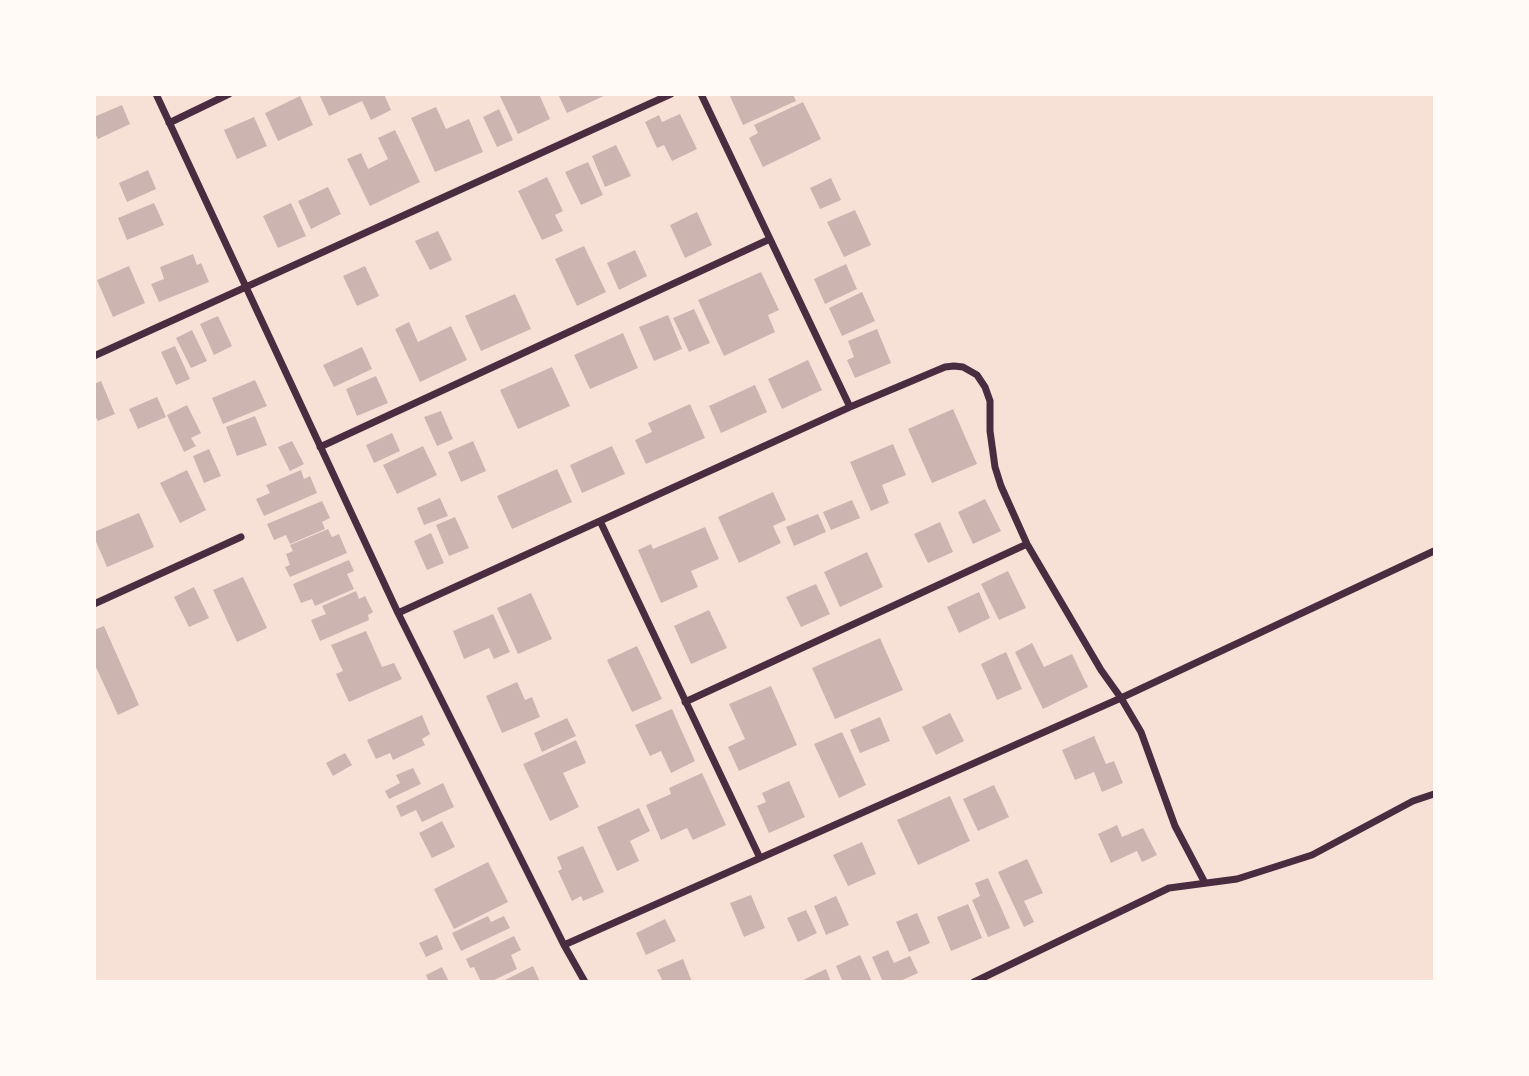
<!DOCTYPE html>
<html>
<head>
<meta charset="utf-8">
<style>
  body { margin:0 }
  #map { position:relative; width:1529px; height:1076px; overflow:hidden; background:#f7e1d7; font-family:Poppins,sans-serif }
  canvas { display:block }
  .frame { position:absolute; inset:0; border:96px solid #fffaf5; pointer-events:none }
</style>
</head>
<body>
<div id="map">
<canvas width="1529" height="1076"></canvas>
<div class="frame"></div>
</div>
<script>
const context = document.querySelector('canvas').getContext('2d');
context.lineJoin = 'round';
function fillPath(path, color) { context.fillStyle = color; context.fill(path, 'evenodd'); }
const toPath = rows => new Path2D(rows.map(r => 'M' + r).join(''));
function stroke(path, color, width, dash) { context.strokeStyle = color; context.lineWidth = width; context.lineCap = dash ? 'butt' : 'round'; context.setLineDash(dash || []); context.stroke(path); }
fillPath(toPath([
  [319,94,384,94,391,110,371,120,362,101,329,116],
  [499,94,539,94,550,119,518,134],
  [558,94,608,94,567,113],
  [729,94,793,94,796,101,743,125],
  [300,96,313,125,278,141,265,113],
  [803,102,821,139,763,167,749,138,758,133,754,125],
  [122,105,130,124,98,139,94,131,94,117],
  [436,107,446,129,469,119,483,152,435,172,411,118],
  [499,109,513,140,497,147,483,117],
  [680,114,697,149,672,161,664,145,657,148,645,122,659,115,662,122],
  [254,117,267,146,237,159,224,130],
  [395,130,420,182,370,206,347,159,361,153,368,169,388,159,378,138],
  [616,145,631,176,605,187,592,156],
  [588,162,603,195,581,205,565,172],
  [148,170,156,189,127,202,119,183],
  [547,177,563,211,555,215,563,231,542,240,518,191],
  [831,178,841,200,820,209,810,188],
  [328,187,341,214,311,229,298,201],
  [154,203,164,225,127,240,118,218],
  [291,203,306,236,278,248,263,216],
  [855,210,871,245,844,257,827,222],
  [697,212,712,245,685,258,670,225],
  [438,231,452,260,430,270,415,241],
  [584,246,606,292,577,306,555,259],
  [635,250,647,276,619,290,607,263],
  [193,254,197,265,201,263,209,282,159,302,151,284,164,279,160,267],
  [846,264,857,289,825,304,814,279],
  [129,266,145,303,113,317,97,280],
  [365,266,379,296,357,306,343,276],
  [761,272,779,310,768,315,775,332,724,356,698,300],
  [862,292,875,321,842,336,829,308],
  [515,294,531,329,481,351,465,316],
  [694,309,710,343,689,352,673,318],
  [668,315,682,349,654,361,639,327],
  [218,316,232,346,214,355,200,324],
  [409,322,418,342,451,326,467,360,420,382,395,329],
  [877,329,891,363,855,378,847,360,854,357,848,341],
  [192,330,207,361,191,368,176,338],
  [623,333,638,368,590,389,574,355],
  [175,346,190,379,176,385,161,352],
  [362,347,372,369,334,387,323,365],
  [808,360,822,390,782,409,768,379],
  [552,367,570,406,518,429,500,390],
  [376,376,388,403,357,416,346,389],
  [255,380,267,406,223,424,212,398],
  [101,381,115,414,98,421,94,414,94,384],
  [755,385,767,412,721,433,709,406],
  [157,397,166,417,138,429,129,409],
  [690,404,705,438,646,464,635,440,652,432,648,423],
  [187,405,201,433,191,438,196,446,184,452,167,415],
  [953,409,977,464,932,483,908,429],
  [441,411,453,439,437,446,424,417],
  [255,416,267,445,237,456,226,427],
  [392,433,400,451,374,463,366,445],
  [292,441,304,464,290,471,278,447],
  [473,441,486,471,461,482,448,452],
  [893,444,906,475,882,485,889,503,871,511,850,462],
  [423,446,437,475,397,494,383,465],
  [612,446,625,474,582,493,570,465],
  [209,449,221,476,204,483,193,456],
  [557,469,572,502,512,529,497,496],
  [187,470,206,510,180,523,160,483],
  [301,470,304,479,310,476,317,493,264,516,256,499,270,493,266,485],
  [773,492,786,520,773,526,781,543,739,563,718,517],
  [440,498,448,516,424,525,417,508],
  [985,499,1001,531,973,544,958,512],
  [852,500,860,518,831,530,823,512],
  [322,501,330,518,322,522,325,529,290,544,286,535,274,540,267,524],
  [139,513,154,547,107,567,94,537,94,532],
  [818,514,826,532,794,546,786,527],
  [455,517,469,548,449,556,436,525],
  [940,522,953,552,928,563,914,534],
  [705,527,719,559,691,571,698,587,661,603,638,550,651,544,653,549],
  [328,529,332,537,339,534,347,553,290,577,285,567,290,565,286,554,293,551,290,545],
  [431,533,444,563,427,570,414,541],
  [867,552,883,587,840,607,824,572],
  [349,560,354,571,347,574,354,589,315,606,312,599,301,603,293,584],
  [1008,571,1026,608,999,620,981,584],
  [243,577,267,628,237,642,213,590],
  [816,584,830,614,801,627,786,597],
  [194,587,209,618,189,627,174,597],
  [356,591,359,599,365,596,373,612,368,615,369,620,320,641,311,620,326,614,322,606],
  [979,592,990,618,959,633,947,607],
  [531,593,552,639,518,654,497,608],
  [709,610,727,648,691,664,674,626],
  [493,614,510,652,494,659,489,648,464,659,453,631],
  [104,626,139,705,118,715,94,663,94,630],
  [366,631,382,667,394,663,402,679,349,702,336,674,343,671,331,645],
  [880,638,903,690,835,719,812,668],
  [1032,643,1044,667,1072,654,1088,687,1043,709,1015,652],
  [637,646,662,699,632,712,607,660],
  [1006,652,1022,689,997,700,981,664],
  [517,682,525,700,532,697,540,717,502,733,486,696],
  [771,686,797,745,739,771,728,747,745,739,729,704],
  [672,709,695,761,671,773,661,751,650,756,635,725],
  [950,713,964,741,936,755,922,727],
  [422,715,430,734,422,739,425,745,393,760,390,753,376,759,367,740],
  [880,717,890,741,860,753,850,730],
  [567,718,576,736,542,752,534,733],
  [842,732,866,785,839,798,814,744],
  [1094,736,1106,764,1114,761,1123,783,1102,792,1094,772,1075,780,1062,750],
  [576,740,586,763,563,773,579,807,550,821,523,764],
  [345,753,352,765,333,776,326,763],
  [413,768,421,784,389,799,385,791,400,783,396,775],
  [702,773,726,825,693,840,687,828,661,840,646,805,671,794,669,788],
  [789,781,805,817,769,833,757,806,766,802,762,793],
  [443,783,454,807,422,822,416,810,401,817,396,806],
  [994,785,1009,817,978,831,963,799],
  [950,796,970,841,918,865,897,820],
  [639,808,650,831,630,841,639,861,617,871,597,827],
  [442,821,455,847,432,858,419,833],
  [1117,825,1122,837,1143,828,1157,855,1142,862,1137,851,1111,863,1098,834],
  [862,842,876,874,848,886,833,855],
  [583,846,604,892,583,901,581,896,572,901,558,871,562,869,557,857],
  [1027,859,1043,893,1024,901,1034,922,1024,927,998,872],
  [488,862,508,902,454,929,434,889],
  [988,878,1010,928,988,937,972,900,980,896,975,883],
  [751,895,765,928,744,937,730,903],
  [836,896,849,925,826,935,814,906],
  [968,904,982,938,951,951,937,917],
  [806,910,817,933,798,942,787,918],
  [917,913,930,943,909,952,896,922],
  [488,916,491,922,504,916,510,928,461,951,452,933],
  [665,919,676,941,646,955,636,933],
  [437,935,443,949,426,957,419,943],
  [514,936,521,950,511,955,517,969,490,982,481,982,474,967,470,968,466,959],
  [888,950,894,963,910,956,918,973,898,982,883,982,872,957],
  [860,955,872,982,843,982,836,966],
  [683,959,692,982,657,982,662,979,657,970],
  [533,966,540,982,501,982],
  [442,967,449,982,429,982,426,975],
  [826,969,831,982,803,982,803,980]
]), '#ccb4b1');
stroke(toPath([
  [156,94,398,613,564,945,585,982],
  [701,94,850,407],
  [169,123,229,94],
  [94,356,671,94],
  [320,447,770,239],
  [600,521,760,858],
  [94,604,241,537],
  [398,613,850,407,945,367,954,366,963,367,977,375,985,387,990,401,990,431,995,467,1001,486,1027,544,1101,670,1121,698,1141,732,1175,826,1205,883],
  [685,702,1027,544],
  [564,945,1121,698,1434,551],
  [974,982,1169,888,1237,879,1312,855,1413,801,1434,794]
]), '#4a2c40', 7);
</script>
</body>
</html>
